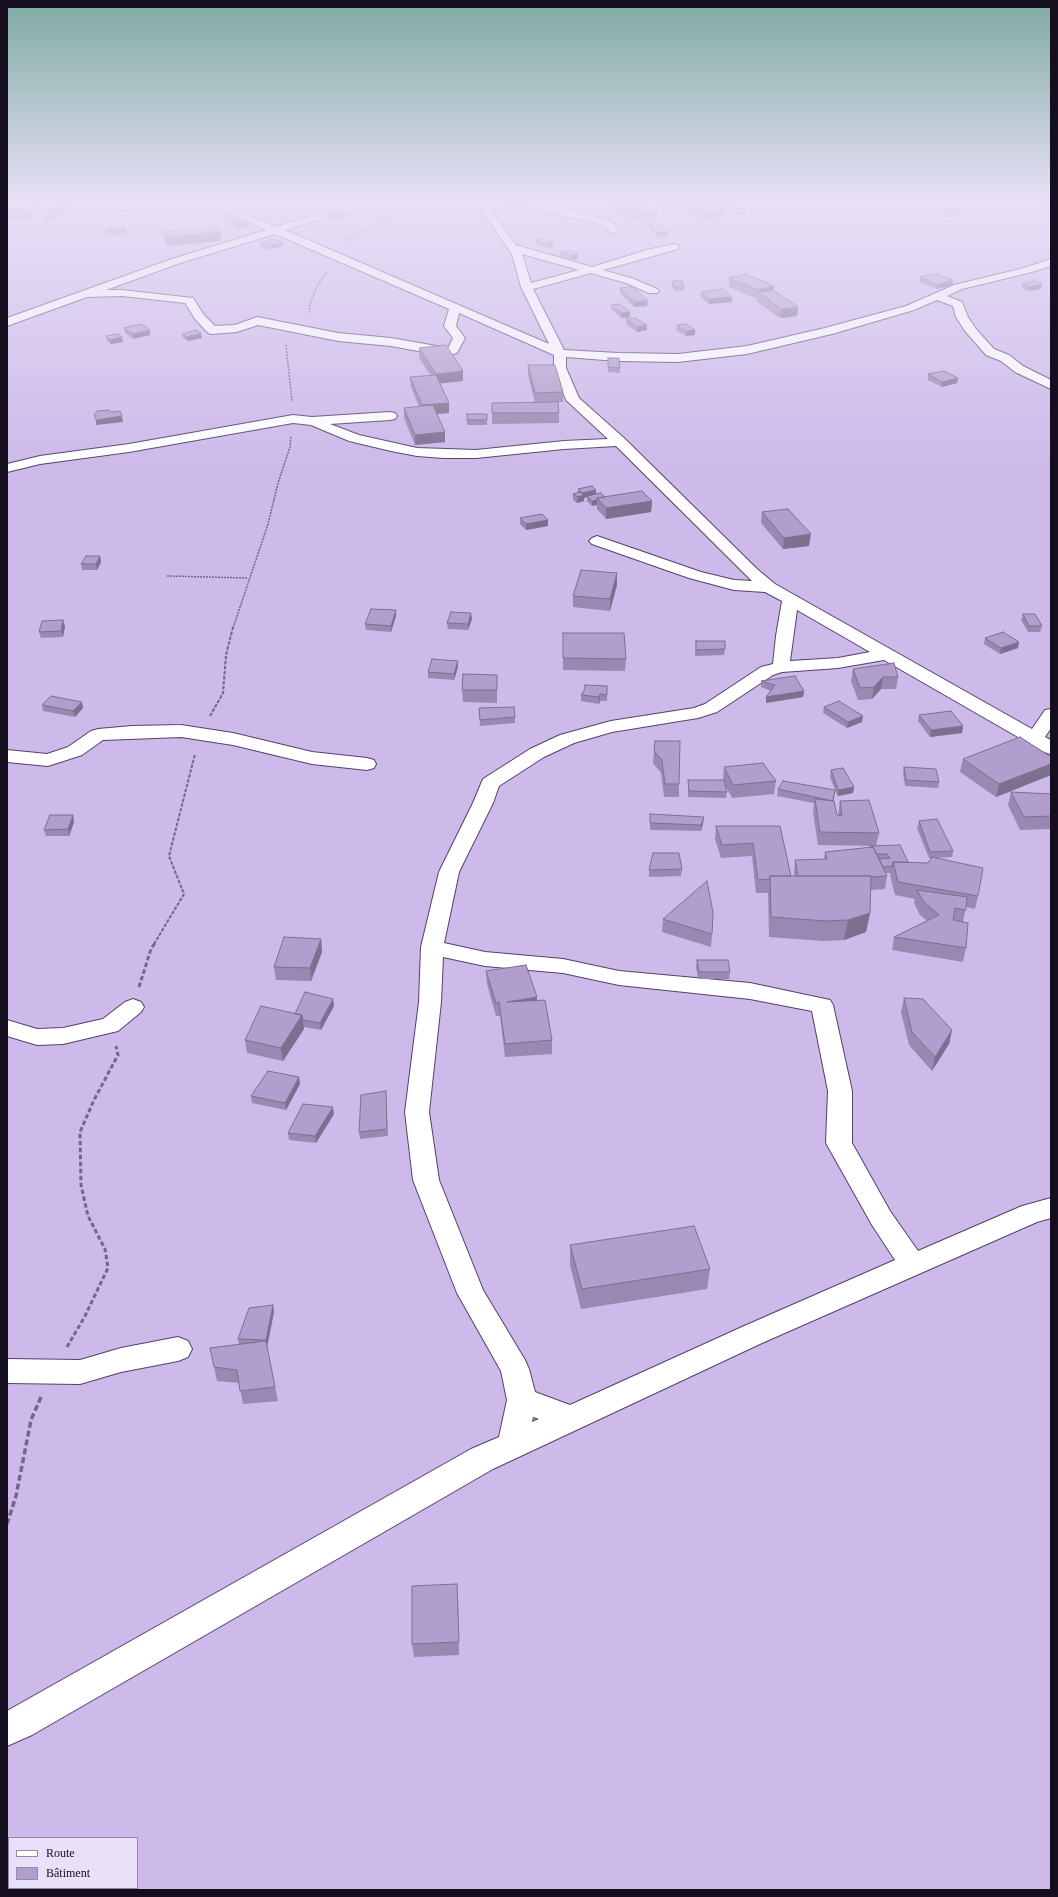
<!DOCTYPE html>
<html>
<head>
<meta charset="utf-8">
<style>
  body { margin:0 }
  #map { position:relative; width:1058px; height:1897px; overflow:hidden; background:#cdbaea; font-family:"Times New Roman",serif }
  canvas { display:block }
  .frame { position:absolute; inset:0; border:8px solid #150e1f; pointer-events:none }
  .legend { position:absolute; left:8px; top:1837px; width:130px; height:52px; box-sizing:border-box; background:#e9e0f9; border:1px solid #948ca2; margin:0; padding:5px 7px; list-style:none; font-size:12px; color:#150e1f }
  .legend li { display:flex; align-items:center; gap:8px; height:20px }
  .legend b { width:20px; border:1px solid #948ca2 }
</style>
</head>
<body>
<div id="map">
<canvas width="1058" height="1897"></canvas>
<div class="frame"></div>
<ul class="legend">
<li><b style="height:5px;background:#fff"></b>Route</li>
<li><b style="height:11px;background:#b29ece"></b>Bâtiment</li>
</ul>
</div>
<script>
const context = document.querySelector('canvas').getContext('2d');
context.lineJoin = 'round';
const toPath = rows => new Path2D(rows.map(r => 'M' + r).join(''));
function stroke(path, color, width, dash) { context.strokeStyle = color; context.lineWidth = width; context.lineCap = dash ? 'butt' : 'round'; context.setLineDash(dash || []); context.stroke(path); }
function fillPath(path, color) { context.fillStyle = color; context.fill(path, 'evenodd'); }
const minor = toPath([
  [7,201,83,201,128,204,133,207,128,210,34,203,7,207,7,201],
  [200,201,214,201,276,227,359,201,374,201,372,203,285,230,549,344,521,287,512,254,475,201,485,201,516,245,592,267,647,250,674,244,678,245,679,247,678,249,603,270,634,279,657,289,659,291,657,293,649,293,626,283,591,273,533,289,564,350,618,353,678,354,747,346,825,328,906,306,954,285,1024,268,1051,259,1051,266,1032,272,962,289,947,296,962,302,968,317,976,329,994,349,1009,355,1023,366,1051,380,1051,389,1015,372,1001,361,986,355,965,331,956,317,953,306,937,300,914,310,832,334,747,354,678,362,618,361,566,357,566,368,579,398,625,439,757,569,775,584,1032,729,1045,710,1051,709,1051,728,1045,737,1051,740,1051,754,1044,752,884,660,838,668,782,672,773,675,717,712,698,718,612,732,574,743,544,757,499,786,493,803,459,872,444,943,485,952,563,959,619,971,750,983,830,1000,833,1005,852,1091,852,1143,890,1211,918,1251,1022,1206,1051,1198,1051,1218,1037,1222,762,1343,493,1469,32,1735,7,1746,7,1711,471,1449,499,1437,507,1400,501,1371,457,1293,413,1180,405,1112,419,1002,421,947,439,872,473,803,483,779,530,749,560,735,611,721,694,708,705,704,761,667,773,664,776,636,782,601,765,592,734,590,689,578,592,544,589,541,592,538,597,536,701,572,734,580,752,581,616,446,564,449,476,458,444,458,417,456,391,451,349,441,311,425,293,423,129,452,40,464,7,472,7,464,40,456,129,444,293,415,312,417,390,412,395,413,397,416,395,419,390,420,330,424,359,435,417,448,476,450,564,441,608,439,566,400,554,368,554,355,459,313,456,326,465,338,457,353,445,356,391,346,338,341,258,325,237,332,212,334,208,333,195,319,185,303,122,296,87,297,7,326,7,318,172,259,266,230,200,201],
  [275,234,449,309,444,326,453,338,448,348,391,338,338,333,257,317,235,325,215,326,204,315,193,298,122,290,106,290,180,263,275,234],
  [522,254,579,270,531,283,522,254],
  [797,610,870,652,838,658,790,661,797,610],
  [443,957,485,966,563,973,619,985,750,999,812,1011,828,1091,826,1143,872,1225,895,1260,742,1327,570,1405,535,1392,529,1369,525,1360,483,1290,439,1180,429,1112,441,1002,443,957],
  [533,1417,539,1419,532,1422,533,1417],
  [517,201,533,201,611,221,619,230,614,233,610,232,603,225,555,214,519,203,517,201],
  [1039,201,1051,201,1051,206,1041,203,1039,201],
  [181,725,233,733,312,752,367,758,374,760,376,764,374,768,367,770,312,764,233,745,181,737,103,740,82,755,48,766,7,762,7,750,47,754,68,747,91,731,98,729,132,726,181,725],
  [133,999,141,1002,144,1007,141,1012,118,1031,63,1044,37,1045,7,1036,7,1020,37,1029,63,1028,103,1019,125,1002,133,999],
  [178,1337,188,1341,192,1349,188,1357,178,1361,121,1372,80,1384,7,1383,7,1359,80,1360,121,1348,178,1337]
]);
stroke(minor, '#53416a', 2);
stroke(toPath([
  [346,241,425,201],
  [309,313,310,304,317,286,328,271],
  [286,345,292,401],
  [167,576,248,578],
  [233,628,268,524,278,483,290,447,291,436]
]), '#746788', 1.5, [2, 1]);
stroke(toPath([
  [210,716,223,693,226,655,233,627],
  [154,944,184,894,169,856,195,754]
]), '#746788', 2, [3.5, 1.5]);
stroke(toPath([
  [139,987,151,949,155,943],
  [67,1347,85,1316,108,1268,105,1249,88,1216,81,1185,80,1132,94,1100,118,1055,116,1046]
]), '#746788', 3, [4.5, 2.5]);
stroke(toPath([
  [7,1524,16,1496,31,1420,41,1397]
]), '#746788', 3.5, [6, 3]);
fillPath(minor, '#fff');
fillPath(toPath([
  [502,201,527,201,527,205,513,208,502,204],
  [656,201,677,201,677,205,667,207,656,202],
  [692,201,701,201,710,205,710,208,714,208,710,206,711,202,737,202,737,206,720,209,726,211,725,216,704,219,700,218,700,211,690,213,683,210,684,205,692,204],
  [66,205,67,209,52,221,45,221,44,216],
  [612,205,642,208,658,211,658,215,632,219,624,215,624,214,612,210],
  [944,208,963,213,962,217,946,217,944,213],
  [733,209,746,214,736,215,733,213],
  [7,212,33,215,26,220,7,218],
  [347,212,347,216,331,220,328,218,327,214],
  [224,217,249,221,249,226,239,228,225,221],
  [649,225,668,236,658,237,649,229],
  [125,228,126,233,124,235,106,236,106,231],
  [163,232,220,232,221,241,167,246,164,240],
  [541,238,553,246,547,248,536,244,536,240],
  [260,243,283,246,269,250,260,247],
  [560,252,578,254,578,259,570,261,560,256],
  [920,277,953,280,952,285,937,289,919,282],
  [729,278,774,291,798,307,797,316,780,318,757,302,757,299,729,287],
  [672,281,684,287,684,291,674,291,672,285],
  [1022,284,1041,289,1028,291,1022,289],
  [620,288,647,306,634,307,620,293],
  [701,292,732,302,709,304,700,296],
  [611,305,630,312,630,317,621,318,611,309],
  [626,319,647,325,647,330,637,332,626,324],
  [677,325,695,335,686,336,676,330],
  [124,328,150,330,150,335,133,339,125,333],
  [201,333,202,338,188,341,183,338,182,334],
  [106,336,122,337,123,342,111,344,107,341],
  [419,348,463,381,440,383,449,403,449,413,437,414,445,442,415,445,404,418,404,408,419,407,411,387,410,377,431,376,419,358],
  [608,358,620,368,620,373,608,372],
  [528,365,563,392,563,402,542,402,559,413,559,423,492,424,492,403,535,403,528,375],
  [928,374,958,378,957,383,942,387,928,380],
  [487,414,487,425,467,425,467,420],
  [578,489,596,490,596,494,605,497,652,501,651,512,606,519,597,509,597,505,592,506,587,501,587,497,584,498,584,501,577,503,573,500,573,494,578,493],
  [762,512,809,546,783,549,761,523],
  [520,518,548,520,548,526,526,530,520,524],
  [100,556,101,562,97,570,82,570,81,564],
  [617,573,617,585,610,611,573,607,573,596],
  [1023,614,1042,626,1040,632,1028,632,1021,620],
  [396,616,391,632,366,630,365,624],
  [472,619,468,630,448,629,447,623],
  [65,626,63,637,41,638,39,632],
  [563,633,626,659,625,671,563,670],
  [985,638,1018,648,1000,654,984,644],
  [696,641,725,649,724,655,695,656],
  [458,667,454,680,428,678,428,672],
  [853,669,898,677,896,689,881,689,872,699,858,700,851,681],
  [497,675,497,703,463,702,462,690],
  [761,681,804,691,803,697,766,703,771,691,761,687],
  [607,686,607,701,600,701,599,704,581,701,581,695],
  [42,705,83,708,75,717,43,711],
  [824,707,862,722,847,728,823,713],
  [479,708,515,717,515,723,480,726],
  [919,715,963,726,962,733,930,737,918,721],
  [655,741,679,784,679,797,664,797,661,773,653,763],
  [1051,757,1051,775,996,797,960,772,963,759],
  [724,767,776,781,774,794,732,798,725,785,727,792,726,798,688,797,688,780,723,780],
  [904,767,939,782,938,788,905,786,903,773],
  [831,770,854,787,853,793,838,796,835,791,833,801,837,815,838,815,840,801,879,833,876,846,908,862,928,863,931,858,929,858,917,828,919,821,953,851,952,857,937,858,978,896,975,909,966,907,963,922,966,948,963,962,892,950,894,937,927,921,920,915,914,903,915,899,895,895,890,875,891,873,886,873,887,876,885,889,870,890,870,913,866,932,844,940,823,941,769,937,768,893,756,893,752,856,721,858,715,839,716,826,780,826,791,876,794,876,794,874,795,860,824,859,825,852,870,847,870,846,876,846,818,845,813,812,814,803,777,796,778,789,835,790,830,777],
  [1011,792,1051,794,1051,829,1020,830,1008,805],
  [650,814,703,824,701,831,650,830],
  [74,822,69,836,46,836,44,830],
  [682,869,681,876,649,877,649,870],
  [663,919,712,934,711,947,662,932],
  [321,939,322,952,311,981,276,980,274,967],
  [697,960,730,972,729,979,698,979,696,967],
  [486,971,537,997,537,1000,552,1040,552,1054,505,1057,500,1016,496,1016,487,984],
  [904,998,952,1030,949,1044,932,1071,909,1045,901,1012],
  [333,999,334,1006,321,1030,304,1027,304,1029,283,1061,247,1053,245,1040],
  [299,1077,300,1084,286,1110,252,1103,251,1096],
  [386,1098,388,1136,360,1139,359,1132],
  [334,1114,316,1143,289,1140,288,1133],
  [570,1245,710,1269,707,1289,581,1309,570,1265],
  [274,1312,267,1347,278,1401,243,1404,239,1383,217,1381,210,1348,239,1344,238,1339],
  [458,1597,459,1655,414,1657,412,1644]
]), '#9988b1');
fillPath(toPath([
  [256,201,268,201,256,203],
  [527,201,527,205,513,208,513,204],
  [674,201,677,201,677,205,667,207,667,202],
  [737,202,737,206,718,210,719,205],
  [66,205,67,209,52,221,52,217],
  [710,205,710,209,700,210,700,211,690,213,690,208],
  [643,206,642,210,626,212,626,210],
  [32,210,33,215,26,220,25,215],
  [746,210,746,214,736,215,737,211],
  [658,211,658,215,632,219,632,215],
  [726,211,725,216,704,219,704,215],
  [347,212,347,216,331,220,331,216],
  [249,221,249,226,239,228,239,223],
  [125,228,126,233,124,235,124,231],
  [220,232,221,241,167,246,166,237],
  [668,232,668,236,658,237,658,233],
  [283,242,283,246,269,250,269,246],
  [553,242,553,246,547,248,547,244],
  [578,254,578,259,570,261,570,256],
  [953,280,952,285,937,289,937,285],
  [1042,284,1041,289,1028,291,1029,287],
  [774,286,773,295,758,293,758,290],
  [732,297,732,302,709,304,709,299],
  [648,301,647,306,634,307,634,302],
  [798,307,797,316,780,318,781,309],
  [630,312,630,317,621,318,621,313],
  [647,325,647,330,637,332,638,327],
  [150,330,150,335,133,339,132,334],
  [695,330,695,335,686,336,686,331],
  [201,333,202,338,188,341,187,337],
  [122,337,123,342,111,344,110,340],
  [463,371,463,381,436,384,436,374],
  [958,378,957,383,942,387,942,382],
  [449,403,449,413,423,415,422,405],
  [122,416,123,422,96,425,96,420],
  [445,432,445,442,415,445,415,435],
  [596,490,596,495,587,496,587,497,584,498,584,501,577,503,578,497,582,496,582,493],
  [597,500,597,505,592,506,592,501],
  [652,501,651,512,606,519,606,508],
  [548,520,548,526,526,530,526,524],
  [811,534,809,546,783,549,784,538],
  [100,556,101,562,97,570,96,564],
  [617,573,617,585,610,611,610,599],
  [396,610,396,616,391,632,391,626],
  [471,613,472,619,468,630,468,624],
  [63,620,65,626,63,637,61,631],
  [1019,642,1018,648,1000,654,1001,648],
  [458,661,458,667,454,680,454,674],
  [883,677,881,689,872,699,874,687],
  [804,691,803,697,766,703,766,697],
  [600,694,600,701,599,704,599,697],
  [82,702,83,708,75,717,73,711],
  [863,716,862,722,847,728,848,722],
  [963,726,962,733,930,737,931,730],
  [1051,764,1051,775,996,797,999,784],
  [854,787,853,793,838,796,838,790],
  [73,815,74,822,69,836,68,829],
  [704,817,703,824,701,831,701,825],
  [870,913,866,932,844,940,848,920],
  [321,939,322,952,311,981,310,968],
  [537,997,537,1010,507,1002],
  [333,999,334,1006,321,1030,320,1023],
  [302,1015,304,1029,283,1061,281,1048],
  [952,1030,949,1044,932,1071,935,1057],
  [299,1077,300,1084,286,1110,285,1103],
  [333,1107,334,1114,316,1143,315,1136],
  [273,1305,274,1312,267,1347,266,1340]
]), '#7d6f90');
const building = toPath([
  [505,201,526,201,513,204,505,201],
  [628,201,643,206,626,210,612,205,628,201],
  [664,201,674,201,667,202,664,201],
  [694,201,701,201,710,205,690,208,684,205,698,203,694,201],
  [717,201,736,201,737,202,719,205,711,202,717,201],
  [59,205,66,205,52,217,44,216,59,205],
  [649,207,658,211,632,215,624,211,649,207],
  [716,207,726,211,704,215,700,214,706,213,700,210,716,207],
  [743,208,746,210,737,211,733,209,743,208],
  [944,208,960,209,963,213,947,213,944,208],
  [12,209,32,210,25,215,7,214,7,212,12,209],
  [342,210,347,212,331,216,327,214,342,210],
  [234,215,249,221,239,223,224,217,234,215],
  [657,223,668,232,658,233,649,225,657,223],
  [217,227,220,232,166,237,163,232,217,227],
  [125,228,124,231,106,231,107,229,125,228],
  [541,238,553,242,547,244,536,240,541,238],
  [273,239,283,242,269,246,260,243,273,239],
  [569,250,578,254,570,256,560,252,569,250],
  [745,274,774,286,758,290,729,278,745,274],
  [937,274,953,280,937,285,920,277,937,274],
  [672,281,682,281,684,287,674,287,672,281],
  [1035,281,1042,284,1029,287,1022,284,1035,281],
  [633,287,648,301,634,302,620,288,633,287],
  [723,289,732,297,709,299,701,292,723,289],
  [773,290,798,307,781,309,758,292,773,290],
  [620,304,630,312,621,313,611,305,620,304],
  [635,318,647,325,638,327,626,319,635,318],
  [141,324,150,330,132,334,124,328,141,324],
  [686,324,695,330,686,331,677,325,686,324],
  [196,330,201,333,187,337,182,334,196,330],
  [118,334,122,337,110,340,106,336,118,334],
  [446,345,463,371,436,374,419,348,446,345],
  [608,358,619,358,620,368,608,367,608,358],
  [528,365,555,365,563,392,535,393,528,365],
  [944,371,958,378,942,382,928,374,944,371],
  [436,375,449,403,422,405,410,377,436,375],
  [558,402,559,413,492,413,492,403,558,402],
  [433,405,445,432,415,435,404,408,433,405],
  [109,410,111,412,120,411,122,416,96,420,94,415,97,411,109,410],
  [467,414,487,414,487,420,467,420,467,414],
  [592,486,596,490,582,493,578,489,592,486],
  [642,491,652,501,606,508,597,498,642,491],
  [580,492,584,495,578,497,573,494,580,492],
  [601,493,605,497,597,498,597,500,592,501,587,496,601,493],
  [788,509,811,534,784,538,762,512,788,509],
  [542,514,548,520,526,524,520,518,542,514],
  [86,556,100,556,96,564,81,564,86,556],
  [581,570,617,573,610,599,573,596,581,570],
  [371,609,396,610,391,626,365,624,371,609],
  [451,612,471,613,468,624,447,623,451,612],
  [1023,614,1035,614,1042,626,1029,626,1023,614],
  [63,620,61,631,39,632,42,621,63,620],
  [1003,632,1019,642,1001,648,985,638,1003,632],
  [563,633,624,633,626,659,563,658,563,633],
  [696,641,725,641,725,649,696,650,696,641],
  [432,659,458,661,454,674,428,672,432,659],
  [894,663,898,677,883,677,874,687,860,688,853,669,894,663],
  [463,674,497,675,497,690,462,690,463,674],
  [795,676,804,691,766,697,775,685,761,681,795,676],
  [585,685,607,686,607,695,600,694,599,697,581,695,584,691,585,685],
  [51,696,82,702,73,711,42,705,51,696],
  [839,701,863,716,848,722,824,707,839,701],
  [514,707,515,717,480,720,479,708,514,707],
  [951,711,963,726,931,730,919,715,951,711],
  [1020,737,1051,757,1051,764,999,784,963,759,1020,737],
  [655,741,680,741,679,784,665,784,662,760,654,751,655,741],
  [763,763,776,781,733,785,724,767,763,763],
  [904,767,936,769,939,782,906,780,904,767],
  [843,768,854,787,838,790,831,770,843,768],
  [688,780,724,780,727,792,689,791,688,780],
  [783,781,835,790,833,801,778,789,783,781],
  [1011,792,1051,794,1051,816,1024,817,1011,792],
  [815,799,834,801,837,815,842,816,840,801,869,800,879,833,820,832,815,799],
  [650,814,704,817,701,825,650,823,650,814],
  [50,815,73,815,68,829,44,830,50,815],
  [937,819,953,851,930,852,919,821,937,819],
  [716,826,780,826,791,876,770,876,770,879,758,880,753,843,722,845,716,826],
  [900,845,908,862,893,862,892,866,883,867,879,859,890,858,887,854,876,854,873,847,871,847,870,846,900,845],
  [873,847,887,876,871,877,871,876,798,876,795,860,827,859,825,852,873,847],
  [653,853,679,853,682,869,649,870,653,853],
  [932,857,983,868,978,896,898,882,893,862,928,863,932,857],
  [770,876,871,876,870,913,848,920,826,921,771,917,770,876],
  [707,881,713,912,712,934,663,919,707,881],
  [917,890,967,897,966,910,955,908,953,920,968,923,966,948,894,937,939,915,923,901,917,890],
  [284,937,321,939,310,968,274,967,284,937],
  [697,960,728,960,730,972,699,972,697,960],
  [526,965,537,997,507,1002,545,1000,552,1040,505,1044,499,1002,496,1003,486,971,526,965],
  [305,992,333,999,320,1023,303,1020,302,1015,295,1014,305,992],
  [904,998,923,999,952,1030,935,1057,912,1032,904,998],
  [261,1006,302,1015,281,1048,245,1040,261,1006],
  [268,1071,299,1077,285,1103,251,1096,268,1071],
  [386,1091,387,1129,359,1132,361,1095,386,1091],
  [303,1104,333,1107,315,1136,288,1133,303,1104],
  [694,1226,710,1269,582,1289,570,1245,694,1226],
  [273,1305,266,1340,238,1339,249,1308,273,1305],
  [266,1341,275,1387,240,1391,237,1370,214,1367,210,1348,266,1341],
  [457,1584,459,1642,412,1644,412,1586,457,1584]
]);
fillPath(building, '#b29ece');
stroke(building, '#7d6f90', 1);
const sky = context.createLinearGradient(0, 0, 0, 467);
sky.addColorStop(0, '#7eaaa2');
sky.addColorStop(0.43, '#e8e0f6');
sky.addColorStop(1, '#e8e0f600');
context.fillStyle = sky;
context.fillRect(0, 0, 1058, 467);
</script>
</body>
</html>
